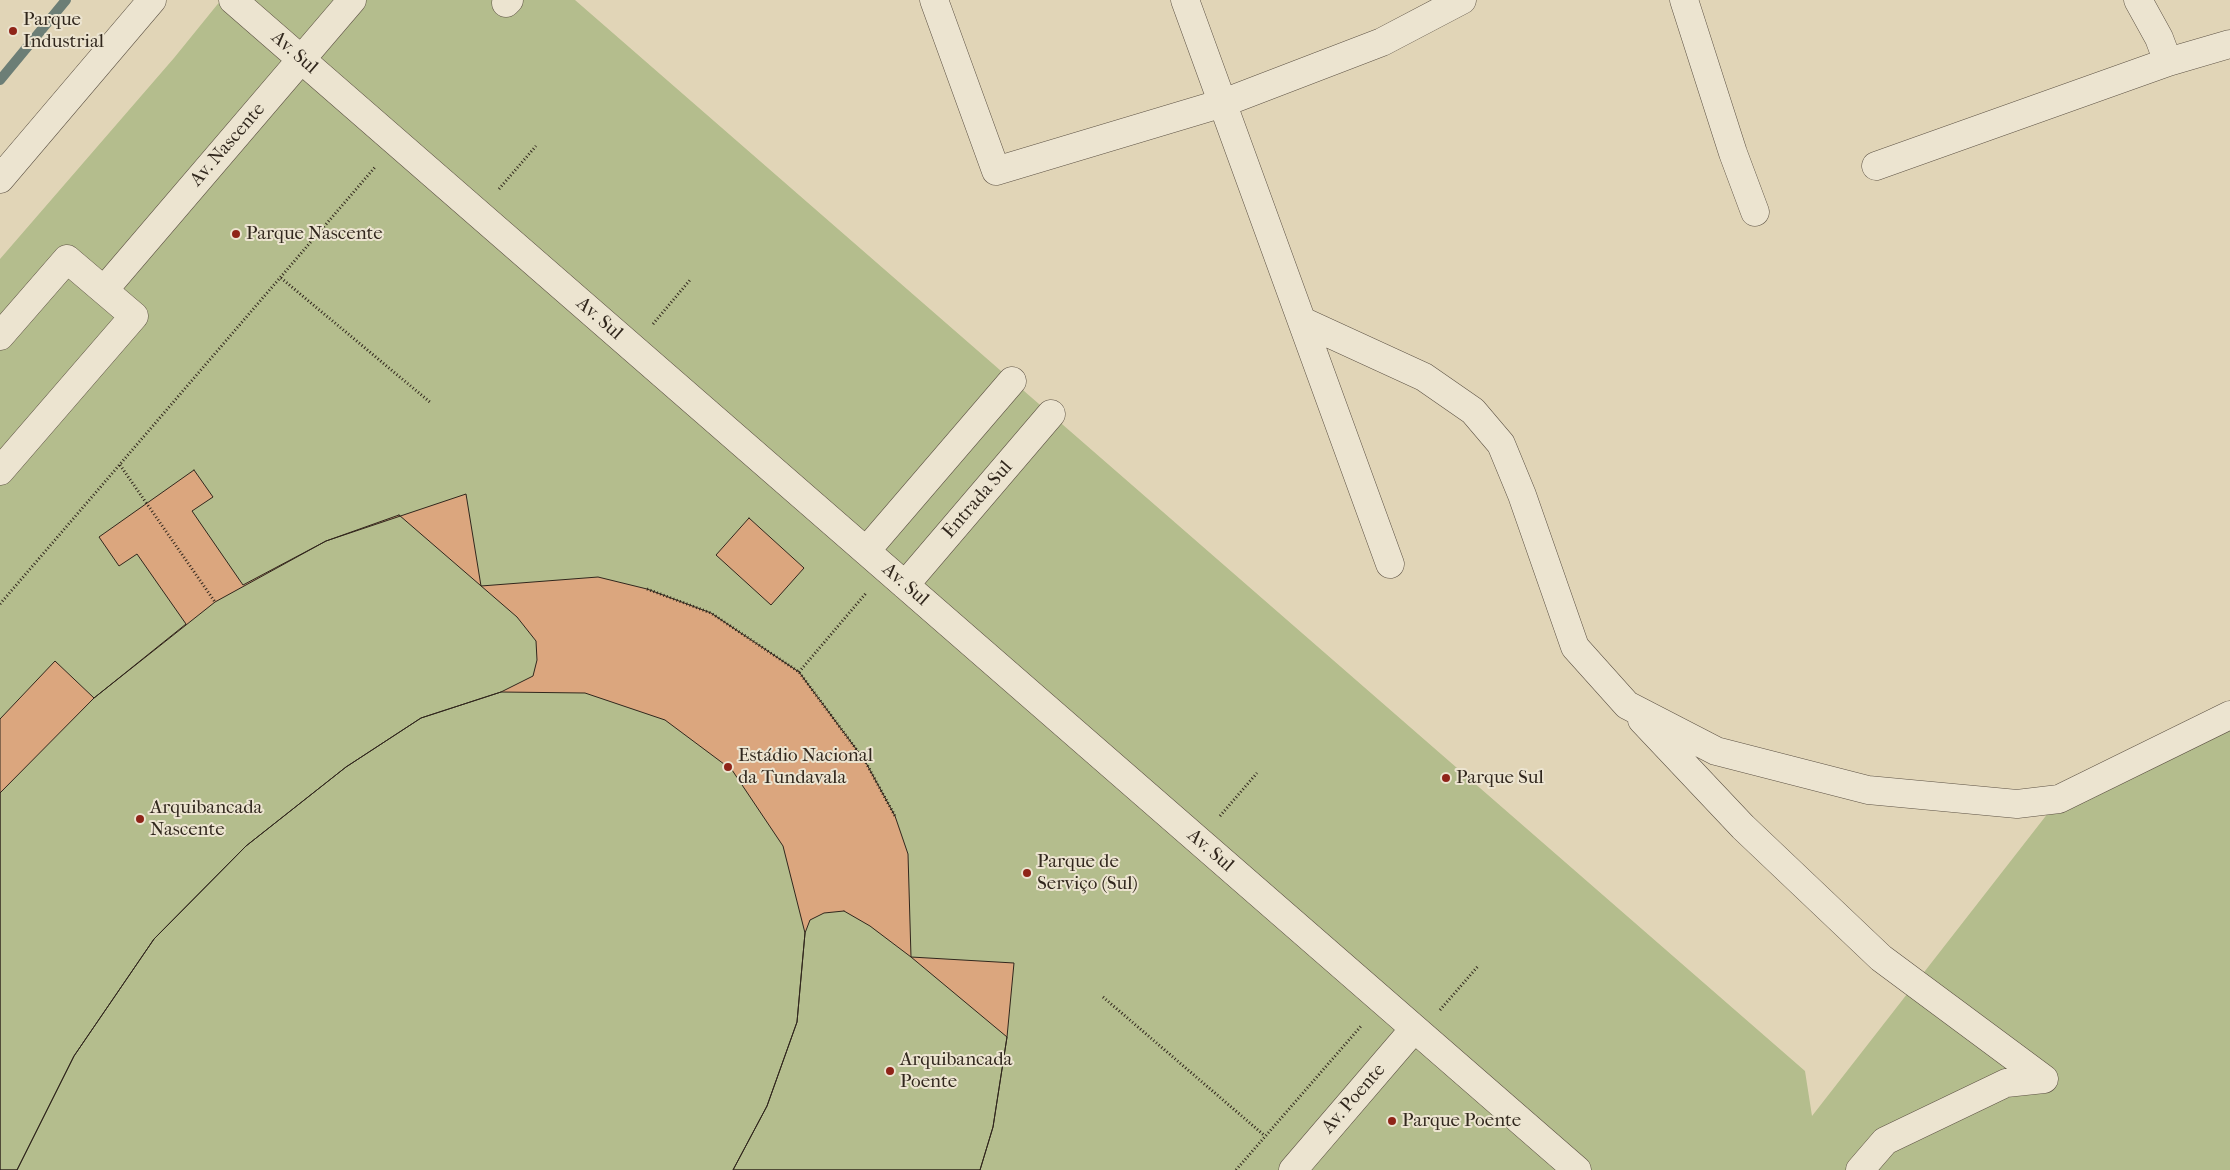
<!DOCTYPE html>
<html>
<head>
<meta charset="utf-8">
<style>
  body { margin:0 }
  canvas { display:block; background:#e1d5b7 }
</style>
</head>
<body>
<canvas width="2230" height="1170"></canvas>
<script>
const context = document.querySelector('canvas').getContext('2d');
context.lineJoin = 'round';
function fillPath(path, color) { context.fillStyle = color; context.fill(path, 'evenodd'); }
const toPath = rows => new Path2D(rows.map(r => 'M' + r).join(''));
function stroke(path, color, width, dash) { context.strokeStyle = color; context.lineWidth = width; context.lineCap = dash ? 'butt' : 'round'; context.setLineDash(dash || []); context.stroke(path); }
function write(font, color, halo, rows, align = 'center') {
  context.font = font + ' "IM FELL French Canon",serif'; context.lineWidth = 4; context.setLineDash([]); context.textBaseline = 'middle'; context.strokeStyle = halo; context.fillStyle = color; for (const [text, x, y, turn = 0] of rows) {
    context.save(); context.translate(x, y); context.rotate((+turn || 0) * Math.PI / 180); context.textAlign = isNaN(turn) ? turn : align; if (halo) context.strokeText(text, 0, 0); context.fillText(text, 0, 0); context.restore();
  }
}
fillPath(toPath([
  [221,0,575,0,1805,1071,1812,1116,2059,799,2230,715,2230,1170,0,1170,0,259,174,58]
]), '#b4bd8d');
stroke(toPath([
  [0,80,66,0]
]), '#6c7e76', 10);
const building = toPath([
  [194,470,213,497,192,511,243,585,326,541,466,494,481,586,598,577,647,589,711,613,799,672,865,761,895,816,908,854,911,957,1014,963,1007,1037,993,1127,980,1170,733,1170,767,1106,797,1022,805,933,783,846,732,770,665,720,585,693,501,692,421,718,346,767,246,846,154,939,74,1056,17,1170,0,1170,0,719,55,661,94,698,186,624,137,554,119,566,99,537,194,470],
  [399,515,517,617,536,641,537,660,533,676,501,692,421,718,346,767,246,846,154,939,74,1056,17,1170,0,1170,0,793,94,698,215,602,326,541,399,515],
  [749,518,804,568,771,605,716,555,749,518],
  [844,911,870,926,911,957,1007,1037,993,1127,980,1170,733,1170,767,1106,797,1022,805,933,810,920,824,913,844,911]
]);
fillPath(building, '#dba67e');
stroke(building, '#31271d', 1);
const minor = toPath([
  [233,0,1577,1170],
  [934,0,996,171,1223,103,1382,42,1462,0],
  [1185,0,1390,564],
  [1684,0,1733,153,1755,212],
  [2138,0,2159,38,2168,62,2230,44],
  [506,3,509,0],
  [1876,166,2168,62],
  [0,179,152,0],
  [104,290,352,0],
  [1302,321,1424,377,1473,411,1501,444,1522,495,1575,647,1627,705,1716,751,1868,790,2017,804,2059,799,2230,715],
  [0,336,67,259,134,316,0,471],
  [866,551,1012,381],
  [905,585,1051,414],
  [1642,720,1743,827,1881,958,2044,1079,2006,1083,1885,1141,1860,1170],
  [1293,1170,1414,1029]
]);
stroke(minor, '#5d5244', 29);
stroke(toPath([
  [499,189,536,146],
  [281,278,431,403],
  [653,324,690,280],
  [120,465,215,602],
  [647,589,711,613,799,672,865,761,895,816],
  [0,604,376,166],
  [799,672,867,592],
  [1220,816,1257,773],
  [1103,997,1265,1136],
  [1440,1010,1479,965],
  [1236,1170,1362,1025]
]), '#31271d', 3, [1, 2.5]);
stroke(minor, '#ece4d0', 28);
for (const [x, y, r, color] of [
  [13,31,5,"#8f2418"],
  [236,234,5,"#8f2418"],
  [728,767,5,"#8f2418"],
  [1446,778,5,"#8f2418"],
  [140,819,5,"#8f2418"],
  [1027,873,5,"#8f2418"],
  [890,1071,5,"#8f2418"],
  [1392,1121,5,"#8f2418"]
]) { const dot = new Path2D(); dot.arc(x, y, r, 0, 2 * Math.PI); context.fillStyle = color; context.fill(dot); stroke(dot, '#ece4d0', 2); }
write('19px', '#31271d', '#ece4d0', [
  ["Parque",23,20],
  ["Industrial",23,42],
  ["Parque Nascente",246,234],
  ["Estádio Nacional",738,756],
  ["da Tundavala",738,778],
  ["Parque Sul",1456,778],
  ["Arquibancada",150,808],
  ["Nascente",150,830],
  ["Parque de",1037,862],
  ["Serviço (Sul)",1037,884],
  ["Arquibancada",900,1060],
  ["Poente",900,1082],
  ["Parque Poente",1402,1121]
], 'left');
write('19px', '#31271d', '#ece4d0', [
  ["Av. Sul",294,53,41],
  ["Av. Nascente",228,145,-49],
  ["Av. Sul",599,319,41],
  ["Entrada Sul",978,500,-49],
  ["Av. Sul",905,585,41],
  ["Av. Sul",1210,851,41],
  ["Av. Poente",1354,1099,-49]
]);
</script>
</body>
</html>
